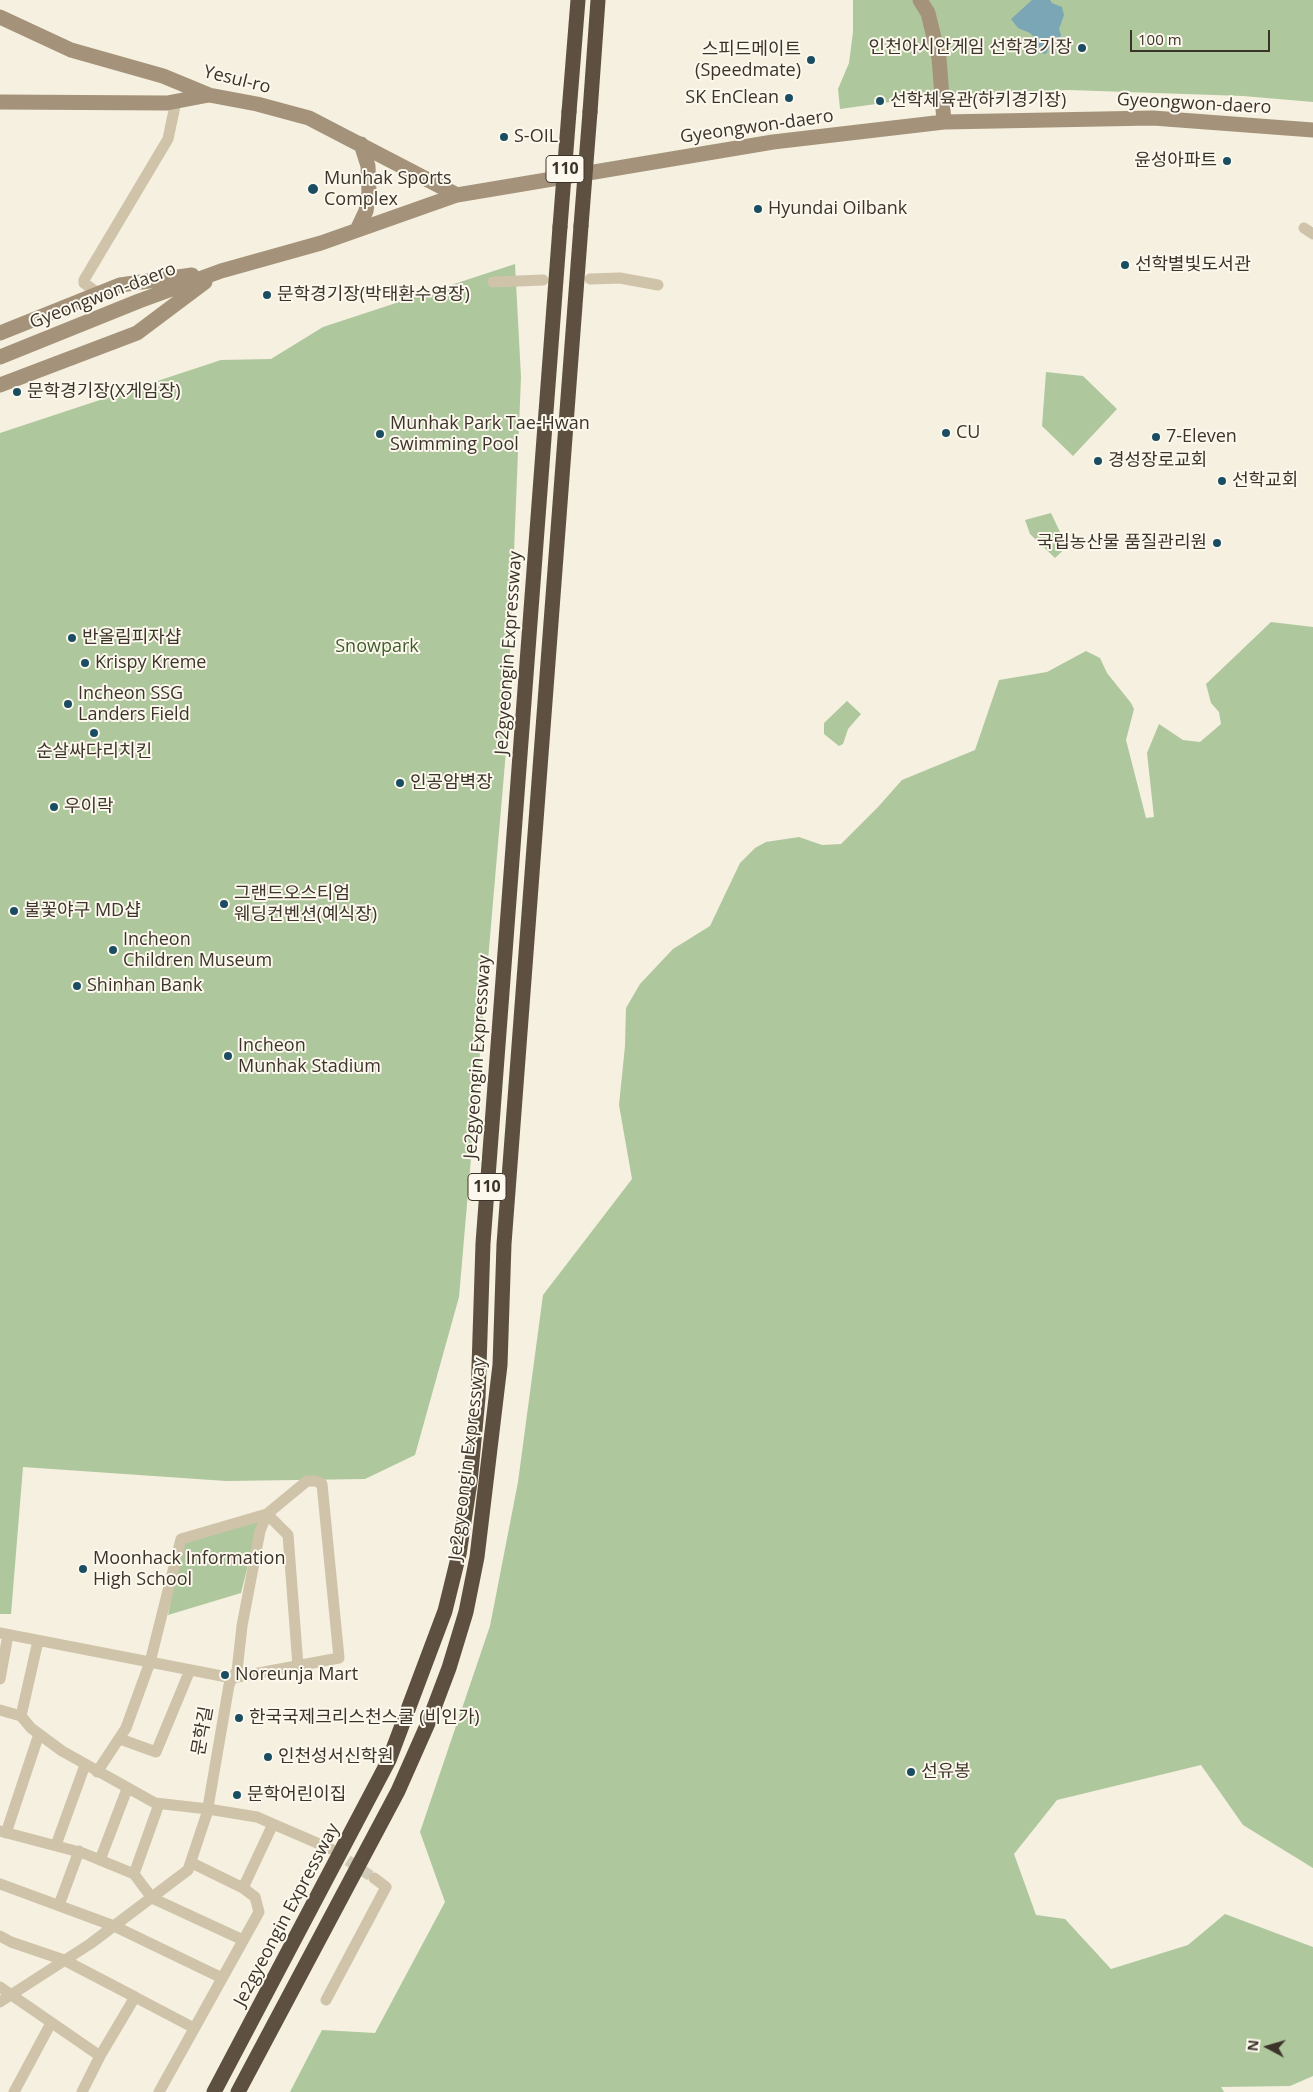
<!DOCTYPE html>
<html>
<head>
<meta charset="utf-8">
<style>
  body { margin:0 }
  #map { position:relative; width:1313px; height:2092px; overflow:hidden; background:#f5f0df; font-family:"Open Sans",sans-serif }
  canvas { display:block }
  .north { position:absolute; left:1243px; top:2022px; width:50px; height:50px; -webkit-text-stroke:4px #fcf8ed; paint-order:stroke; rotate:276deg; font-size:14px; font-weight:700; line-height:20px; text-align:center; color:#3c342a }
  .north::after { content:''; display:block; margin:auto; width:18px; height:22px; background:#3c342a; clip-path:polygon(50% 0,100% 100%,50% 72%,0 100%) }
  .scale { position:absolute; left:1130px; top:30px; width:140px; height:22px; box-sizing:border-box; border:2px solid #3c342a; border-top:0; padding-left:6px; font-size:15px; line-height:18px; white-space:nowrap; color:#3c342a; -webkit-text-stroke:4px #fcf8ed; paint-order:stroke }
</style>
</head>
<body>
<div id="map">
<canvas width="1313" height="2092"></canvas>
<div class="north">N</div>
<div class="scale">100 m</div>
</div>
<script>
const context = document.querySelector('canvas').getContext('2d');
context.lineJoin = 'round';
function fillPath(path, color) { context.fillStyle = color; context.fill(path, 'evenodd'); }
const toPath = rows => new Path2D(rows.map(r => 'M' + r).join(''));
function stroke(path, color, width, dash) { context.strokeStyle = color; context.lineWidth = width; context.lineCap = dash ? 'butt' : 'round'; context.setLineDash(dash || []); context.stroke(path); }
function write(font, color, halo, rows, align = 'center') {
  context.font = font + ' "Open Sans","Noto Sans KR",sans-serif'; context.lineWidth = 4; context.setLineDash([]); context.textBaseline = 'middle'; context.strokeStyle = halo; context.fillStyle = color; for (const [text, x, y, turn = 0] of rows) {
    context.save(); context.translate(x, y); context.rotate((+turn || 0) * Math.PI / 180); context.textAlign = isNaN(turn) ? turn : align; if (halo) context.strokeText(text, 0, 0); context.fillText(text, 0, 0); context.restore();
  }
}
fillPath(toPath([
  [853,0,1313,0,1313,102,1243,96,1069,90,948,94,840,109,838,89,849,63,853,32],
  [515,264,521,377,506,751,459,1297,415,1455,365,1479,226,1481,23,1467,11,1614,0,1614,0,433,221,360,271,359,323,327],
  [1046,372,1083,376,1117,409,1073,456,1042,426],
  [1051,513,1060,532,1071,543,1055,558,1030,534,1025,520],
  [1271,622,1313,627,1313,1868,1243,1825,1201,1765,1057,1800,1014,1854,1036,1915,1065,1919,1111,1969,1188,1945,1225,1914,1313,1947,1313,2076,1290,2086,1221,2087,1224,2092,290,2092,322,2030,375,2033,445,1902,420,1832,490,1626,518,1482,543,1295,632,1179,619,1105,625,1046,626,1008,640,984,673,949,710,926,740,863,755,848,766,842,799,837,822,845,841,844,878,807,902,780,975,750,999,680,1047,672,1086,651,1100,658,1107,673,1131,703,1134,709,1126,740,1146,818,1154,817,1147,753,1159,724,1183,740,1200,742,1221,724,1219,712,1211,703,1206,684],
  [847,701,861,714,848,729,843,744,839,746,824,734,824,723],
  [259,1521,241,1593,168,1615,182,1544]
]), '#afc79d');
fillPath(toPath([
  [1032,0,1050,0,1052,3,1062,7,1064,15,1059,29,1061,35,1058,41,1051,43,1046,54,1036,52,1035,38,1030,33,1018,28,1011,19]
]), '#7ba6b6');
stroke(toPath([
  [334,1851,375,1879]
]), '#d0cabb', 11, [11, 5.5]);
stroke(toPath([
  [1304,228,1313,234],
  [590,279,620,278,658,285],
  [493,282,543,280],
  [99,294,84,283,84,280,168,139,176,101],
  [267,1514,288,1535,298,1666],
  [0,1633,232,1678,339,1658,322,1484,316,1481,307,1481,267,1514,260,1531,242,1626,237,1671,232,1678,229,1685,207,1813,188,1870,90,1944,0,2002],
  [0,1679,8,1635],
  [0,1710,21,1716,31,1728,62,1751,155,1803,208,1809,257,1817,273,1824,243,1888],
  [21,1716,38,1641],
  [120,1739,156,1752,190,1670],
  [97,1772,126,1728,150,1662,181,1539,267,1514],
  [273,1824,331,1849],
  [0,1831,83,1853,134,1874,152,1898,243,1940],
  [6,1833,39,1734],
  [56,1845,85,1765],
  [100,1860,127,1789],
  [134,1874,159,1804],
  [0,1884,114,1926,222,1978],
  [59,1905,79,1851],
  [0,1936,11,1942,64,1960,135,1997,100,2056,82,2092],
  [0,1987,100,2056],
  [135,1997,194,2028],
  [326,2000,386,1887,374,1878],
  [14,2092,51,2023],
  [159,2092,259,1912,255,1897,243,1888,192,1863]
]), '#cfc3a9', 11);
stroke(toPath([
  [920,0,928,13,939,58,944,122],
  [0,17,71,50,163,76,209,95,257,104,309,118,457,195],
  [0,102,167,103,209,95],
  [357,230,366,211,369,192,368,166,361,144],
  [0,333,120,285,192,275],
  [0,357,139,301,221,271,321,243,457,195,773,142,944,122,1153,118,1313,130],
  [0,385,137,333,205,282]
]), '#a4937a', 15);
stroke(toPath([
  [569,112,578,0],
  [590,112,598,0],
  [214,2092,389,1760,445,1611,459,1554,470,1482,478,1398,483,1243,560,227],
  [238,2092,398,1791,429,1721,449,1668,466,1612,477,1557,500,1365,504,1244,581,226]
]), '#5e5040', 15);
stroke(toPath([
  [581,226,590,112],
  [560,227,569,112]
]), '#5e5040', 15);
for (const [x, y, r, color] of [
  [1082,48,5,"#1a4d62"],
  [811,60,5,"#1a4d62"],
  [789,98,5,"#1a4d62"],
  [880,101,5,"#1a4d62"],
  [504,137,5,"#1a4d62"],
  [1227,161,5,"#1a4d62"],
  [313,189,6,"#1a4d62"],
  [758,209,5,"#1a4d62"],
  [1125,265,5,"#1a4d62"],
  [267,295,5,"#1a4d62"],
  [17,392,5,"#1a4d62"],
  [946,433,5,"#1a4d62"],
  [380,434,5,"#1a4d62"],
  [1156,437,5,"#1a4d62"],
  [1098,461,5,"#1a4d62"],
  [1222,481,5,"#1a4d62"],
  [1217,543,5,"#1a4d62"],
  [72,638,5,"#1a4d62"],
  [85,663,5,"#1a4d62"],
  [68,704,5,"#1a4d62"],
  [94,733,5,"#1a4d62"],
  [400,783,5,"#1a4d62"],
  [54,807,5,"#1a4d62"],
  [224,904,5,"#1a4d62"],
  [14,911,5,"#1a4d62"],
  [113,950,5,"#1a4d62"],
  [77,986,5,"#1a4d62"],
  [228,1056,5,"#1a4d62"],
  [83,1569,5,"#1a4d62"],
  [225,1675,5,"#1a4d62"],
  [239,1718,5,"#1a4d62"],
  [268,1757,5,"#1a4d62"],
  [911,1772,5,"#1a4d62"],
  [237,1795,5,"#1a4d62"]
]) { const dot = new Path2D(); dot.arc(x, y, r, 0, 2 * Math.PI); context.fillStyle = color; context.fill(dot); stroke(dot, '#fcf8ed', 2); }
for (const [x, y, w] of [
  [565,169,38],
  [487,1187,38]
]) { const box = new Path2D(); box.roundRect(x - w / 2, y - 13.5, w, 27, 4); context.fillStyle = '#fcf8ed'; context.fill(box); stroke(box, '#3c342a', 1); }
write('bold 16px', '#3c342a', null, [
  ["110",565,169],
  ["110",487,1187]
]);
write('18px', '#3c342a', '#fcf8ed', [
  ["인천아시안게임 선학경기장",1072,48,"right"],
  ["스피드메이트",801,50,"right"],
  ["(Speedmate)",801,71,"right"],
  ["SK EnClean",779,98,"right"],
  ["선학체육관(하키경기장)",890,101],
  ["S-OIL",514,137],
  ["윤성아파트",1217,161,"right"],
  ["Munhak Sports",324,179],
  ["Complex",324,200],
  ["Hyundai Oilbank",768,209],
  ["선학별빛도서관",1135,265],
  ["문학경기장(박태환수영장)",277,295],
  ["문학경기장(X게임장)",27,392],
  ["Munhak Park Tae-Hwan",390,424],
  ["Swimming Pool",390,445],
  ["CU",956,433],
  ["7-Eleven",1166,437],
  ["경성장로교회",1108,461],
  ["선학교회",1232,481],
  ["국립농산물 품질관리원",1207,543,"right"],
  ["반올림피자샵",82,638],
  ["Krispy Kreme",95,663],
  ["Incheon SSG",78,694],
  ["Landers Field",78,715],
  ["순살싸다리치킨",94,752,"center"],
  ["인공암벽장",410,783],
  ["우이락",64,807],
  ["그랜드오스티엄",234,894],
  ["웨딩컨벤션(예식장)",234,915],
  ["불꽃야구 MD샵",24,911],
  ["Incheon",123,940],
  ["Children Museum",123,961],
  ["Shinhan Bank",87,986],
  ["Incheon",238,1046],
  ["Munhak Stadium",238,1067],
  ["Moonhack Information",93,1559],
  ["High School",93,1580],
  ["Noreunja Mart",235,1675],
  ["한국국제크리스천스쿨 (비인가)",249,1718],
  ["인천성서신학원",278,1757],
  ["선유봉",921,1772],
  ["문학어린이집",247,1795]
], 'left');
write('18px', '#3c342a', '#fcf8ed', [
  ["Yesul-ro",237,80,14],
  ["Gyeongwon-daero",1194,104,3],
  ["Gyeongwon-daero",757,127,-8],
  ["Gyeongwon-daero",103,296,-21],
  ["Je2gyeongin Expressway",509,653,-86],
  ["Je2gyeongin Expressway",478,1057,-86],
  ["Je2gyeongin Expressway",468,1459,-83],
  ["문학길",203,1731,-80],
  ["Je2gyeongin Expressway",287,1915,-62]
]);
write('18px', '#3f5d2b', '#fcf8ed', [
  ["Snowpark",377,647]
]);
</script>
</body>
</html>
